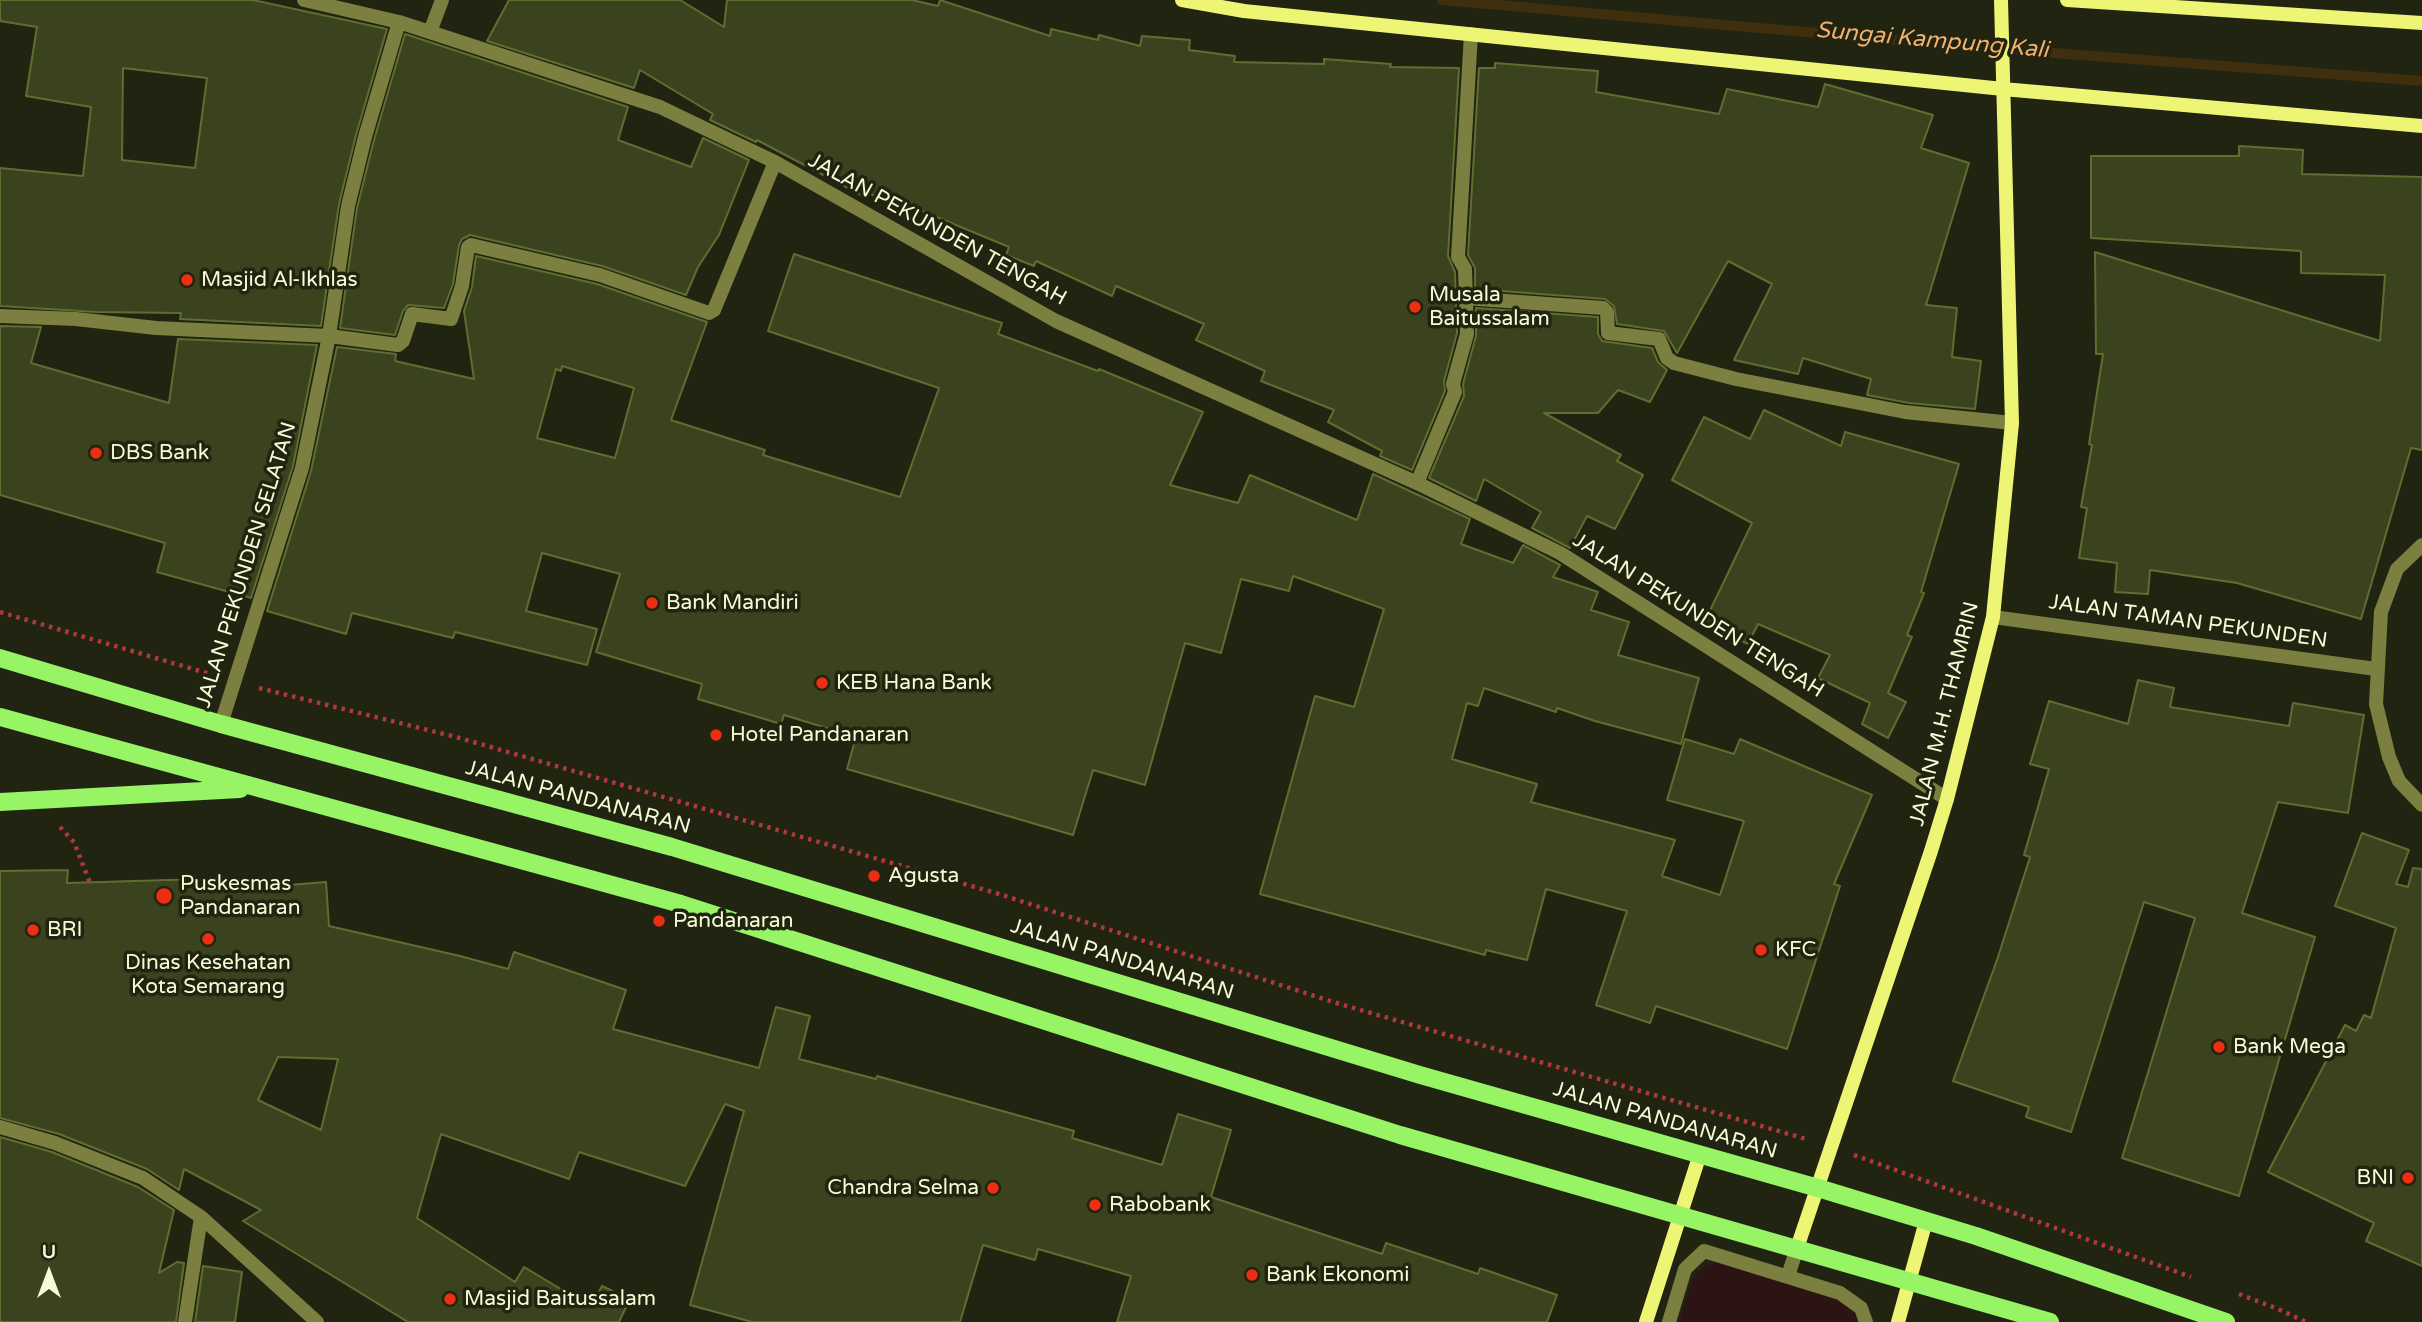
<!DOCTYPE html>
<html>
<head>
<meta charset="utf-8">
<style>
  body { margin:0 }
  #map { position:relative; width:2422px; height:1322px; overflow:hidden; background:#202410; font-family:"Varela Round",sans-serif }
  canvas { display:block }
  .north { position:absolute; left:14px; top:1238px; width:70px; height:70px; -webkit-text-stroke:5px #202410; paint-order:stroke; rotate:0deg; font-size:19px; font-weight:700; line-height:28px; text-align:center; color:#f7fcd6 }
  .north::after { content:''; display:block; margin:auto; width:24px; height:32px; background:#f7fcd6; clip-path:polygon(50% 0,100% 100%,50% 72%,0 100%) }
</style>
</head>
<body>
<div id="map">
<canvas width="2422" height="1322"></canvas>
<div class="north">U</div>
</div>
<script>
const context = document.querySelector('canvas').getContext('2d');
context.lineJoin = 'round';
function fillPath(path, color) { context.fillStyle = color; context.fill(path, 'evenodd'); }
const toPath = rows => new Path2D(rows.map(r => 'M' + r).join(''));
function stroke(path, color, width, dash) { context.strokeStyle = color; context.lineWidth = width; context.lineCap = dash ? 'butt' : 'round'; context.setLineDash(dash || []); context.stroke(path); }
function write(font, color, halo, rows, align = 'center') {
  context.font = font + ' "Varela Round",sans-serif'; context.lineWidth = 7; context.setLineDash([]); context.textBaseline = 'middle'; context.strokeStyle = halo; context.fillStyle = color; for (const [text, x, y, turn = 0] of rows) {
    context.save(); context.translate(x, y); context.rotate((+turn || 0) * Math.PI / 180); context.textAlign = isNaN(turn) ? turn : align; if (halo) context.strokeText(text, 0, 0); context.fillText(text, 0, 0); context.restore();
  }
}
fillPath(toPath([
  [1718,1262,1842,1301,1855,1312,1856,1322,1679,1322,1693,1278,1705,1266]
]), '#2d1414');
stroke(toPath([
  [1442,0,1975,47,2422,81]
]), '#3f2f0e', 10);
const building = toPath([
  [0,0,253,0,387,29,356,135,339,204,321,326,180,319,181,313,96,312,0,306,0,168,83,176,91,107,26,96,37,27,0,21,0,0],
  [123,68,207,78,195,168,122,160,123,68],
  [509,0,680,0,724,27,727,0,912,0,938,6,940,0,1050,36,1051,29,1098,40,1099,35,1140,46,1142,36,1190,40,1189,50,1235,56,1234,62,1324,64,1324,59,1391,64,1390,67,1459,68,1448,256,1455,272,1457,333,1444,381,1445,391,1412,470,1380,456,1382,451,1328,422,1334,410,1261,381,1265,371,1196,340,1204,324,1116,286,1112,296,1036,261,1034,266,1006,255,1009,247,910,206,909,209,865,192,863,196,757,140,756,142,710,120,713,114,640,70,634,88,487,41,509,0],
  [405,34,628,107,618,140,691,167,703,138,749,160,719,235,698,267,686,295,602,266,470,235,462,239,459,245,453,284,444,308,408,305,403,311,395,335,340,328,357,208,374,140,405,34],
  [1495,63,1598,71,1596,92,1719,114,1727,89,1818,107,1825,84,1933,115,1921,148,1969,163,1926,305,1957,308,1952,357,1981,361,1975,409,1909,403,1867,395,1871,379,1803,358,1798,374,1734,360,1772,284,1728,261,1677,353,1664,331,1617,324,1614,306,1605,299,1475,289,1475,268,1468,255,1479,68,1495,68,1495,63],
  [2239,146,2303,150,2302,174,2422,177,2422,450,2411,448,2361,619,2237,583,2150,570,2148,594,2115,592,2117,563,2079,558,2087,508,2081,507,2092,445,2089,444,2103,354,2096,354,2095,252,2380,341,2385,275,2301,273,2301,251,2091,238,2091,156,2239,156,2239,146],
  [794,254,1002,323,998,334,1098,371,1099,369,1203,412,1170,485,1238,503,1250,475,1357,520,1373,474,1470,519,1461,544,1513,563,1523,545,1560,565,1553,577,1598,592,1591,610,1629,622,1618,655,1699,678,1681,744,1595,721,1557,708,1556,712,1484,688,1478,706,1467,703,1452,759,1537,784,1531,802,1675,840,1662,876,1720,895,1744,821,1667,800,1685,739,1734,754,1740,739,1872,795,1834,884,1840,886,1787,1049,1656,1006,1650,1023,1596,1005,1627,911,1546,889,1527,960,1486,950,1485,955,1260,894,1315,696,1354,707,1384,609,1293,576,1289,591,1241,579,1221,653,1185,643,1145,785,1093,770,1073,835,847,769,856,737,784,715,781,724,698,699,702,684,596,652,620,574,542,553,526,611,597,629,587,665,455,632,453,638,352,613,346,634,267,611,311,471,337,347,396,354,395,361,474,379,464,311,472,287,476,256,597,284,707,322,671,420,765,450,763,455,900,497,939,388,768,331,794,254],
  [562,366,634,388,615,458,537,438,556,369,561,371,562,366],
  [1476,308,1598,317,1598,334,1602,341,1652,348,1658,362,1667,370,1650,402,1618,390,1598,413,1544,413,1621,455,1617,461,1643,475,1615,529,1587,516,1570,548,1532,528,1541,512,1484,479,1476,501,1429,478,1464,396,1463,384,1476,336,1476,308],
  [0,326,41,327,31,363,169,403,178,339,317,345,293,466,251,598,157,572,165,543,0,495,0,326],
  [1764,410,1841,446,1845,432,1959,464,1921,592,1924,593,1907,635,1912,637,1888,693,1906,702,1888,738,1862,724,1870,703,1818,678,1830,655,1758,624,1748,644,1704,623,1752,523,1672,480,1704,417,1750,439,1764,410],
  [2138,680,2174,688,2170,707,2289,726,2293,703,2364,715,2348,813,2278,802,2242,913,2315,937,2239,1196,2122,1158,2195,918,2144,902,2071,1132,2026,1117,2029,1107,1953,1081,1997,960,2030,857,2024,855,2049,769,2030,764,2049,701,2128,724,2138,680],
  [2362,833,2409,850,2396,884,2408,887,2413,868,2422,869,2422,1266,2366,1241,2374,1223,2268,1172,2345,1025,2356,1031,2364,1015,2371,1018,2396,928,2335,906,2362,833],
  [68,870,67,883,202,879,202,892,326,882,329,926,460,956,508,969,514,952,626,990,613,1029,759,1068,776,1007,810,1016,799,1059,876,1079,877,1076,1074,1131,1072,1138,1162,1165,1178,1114,1231,1130,1211,1197,1382,1254,1386,1243,1478,1274,1480,1268,1557,1295,1547,1322,1117,1322,1131,1276,1038,1249,1035,1260,983,1245,960,1322,752,1322,690,1305,744,1111,725,1104,685,1186,579,1152,569,1179,441,1134,417,1218,515,1282,524,1267,591,1307,602,1286,630,1299,619,1322,408,1322,243,1221,261,1210,184,1169,179,1190,147,1169,59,1134,0,1118,0,871,68,870],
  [278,1057,338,1059,321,1130,258,1100,278,1057],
  [0,1137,52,1152,138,1187,174,1210,159,1273,177,1262,184,1263,176,1322,0,1322,0,1137],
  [203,1266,242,1272,235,1322,195,1322,203,1266]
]);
fillPath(building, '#3b431e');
stroke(building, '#606d31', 2);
stroke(toPath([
  [0,612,210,674],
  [259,688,456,737,999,894,1333,1002,1806,1139],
  [60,827,74,842,90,883],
  [1854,1155,2191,1277],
  [2239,1294,2278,1309,2306,1322]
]), '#ae383c', 4.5, [3.5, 5]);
stroke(toPath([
  [1788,1276,1797,1248],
  [1669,1322,1685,1269,1704,1251,1840,1293,1861,1308,1866,1322]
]), '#7b7f3f', 14);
stroke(toPath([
  [304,0,399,22,660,107,775,162,1056,321,1417,483,1560,553,1947,799],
  [430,32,442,0],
  [1465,298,1603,308,1607,312,1608,333,1659,339,1667,358,1674,363,1736,379,1905,412,2012,423],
  [0,316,76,319,156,328,329,336,398,345,403,341,412,314,451,319,462,286,468,247,471,245,600,275,709,313,714,310,775,162],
  [1417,483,1455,392,1453,384,1467,334,1465,269,1458,257,1471,34],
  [2422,545,2397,569,2381,612,2376,704,2389,757,2399,781,2422,805],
  [1993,617,2376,669],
  [221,724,302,468,329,336,348,206,365,137,399,22],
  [0,1127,55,1143,143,1178,201,1217,317,1322],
  [185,1322,201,1217]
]), '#7b7f3f', 14);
stroke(toPath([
  [1182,0,1244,11,2003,89,2422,126],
  [2067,0,2422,23],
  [1797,1248,1931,851,1947,799,1993,617,2012,423,2001,0],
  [1646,1322,1700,1154],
  [1898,1322,1926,1221]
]), '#eef574', 14);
stroke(toPath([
  [0,658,221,724,672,847,1420,1075,1818,1188,1976,1236,2226,1322],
  [0,717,681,904,1400,1135,2050,1322],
  [0,802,240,789]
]), '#96f465', 18);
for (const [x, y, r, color] of [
  [187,280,7,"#ec2e12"],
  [1415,307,7,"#ec2e12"],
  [96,453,7,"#ec2e12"],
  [652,603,7,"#ec2e12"],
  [822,683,7,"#ec2e12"],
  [716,735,7,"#ec2e12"],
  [874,876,7,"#ec2e12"],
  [164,896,9,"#ec2e12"],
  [659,921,7,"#ec2e12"],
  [33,930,7,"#ec2e12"],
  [208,939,7,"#ec2e12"],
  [1761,950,7,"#ec2e12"],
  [2219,1047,7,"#ec2e12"],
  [2408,1178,7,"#ec2e12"],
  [993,1188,7,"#ec2e12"],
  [1095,1205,7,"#ec2e12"],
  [1252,1275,7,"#ec2e12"],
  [450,1299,7,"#ec2e12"]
]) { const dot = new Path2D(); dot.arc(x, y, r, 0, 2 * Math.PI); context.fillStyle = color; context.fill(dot); stroke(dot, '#202410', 2.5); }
write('21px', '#f7fcd6', '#202410', [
  ["JALAN PEKUNDEN TENGAH",937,230,29],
  ["JALAN PEKUNDEN SELATAN",247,565,-73],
  ["JALAN PEKUNDEN TENGAH",1698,616,32],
  ["JALAN TAMAN PEKUNDEN",2188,622,8],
  ["JALAN M.H. THAMRIN",1945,714,-76],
  ["JALAN PANDANARAN",578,798,15],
  ["JALAN PANDANARAN",1122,960,17],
  ["JALAN PANDANARAN",1665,1121,16]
]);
write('21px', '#f7fcd6', '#202410', [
  ["Masjid Al-Ikhlas",201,280],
  ["Musala",1429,295],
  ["Baitussalam",1429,319],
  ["DBS Bank",110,453],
  ["Bank Mandiri",666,603],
  ["KEB Hana Bank",836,683],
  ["Hotel Pandanaran",730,735],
  ["Agusta",888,876],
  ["Puskesmas",180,884],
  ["Pandanaran",180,908],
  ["Pandanaran",673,921],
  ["BRI",47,930],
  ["KFC",1775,950],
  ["Dinas Kesehatan",208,963,"center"],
  ["Kota Semarang",208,987,"center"],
  ["Bank Mega",2233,1047],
  ["BNI",2394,1178,"right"],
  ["Chandra Selma",979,1188,"right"],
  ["Rabobank",1109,1205],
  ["Bank Ekonomi",1266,1275],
  ["Masjid Baitussalam",464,1299]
], 'left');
write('italic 23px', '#f4af6c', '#202410', [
  ["Sungai Kampung Kali",1932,41,5]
]);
</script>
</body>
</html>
